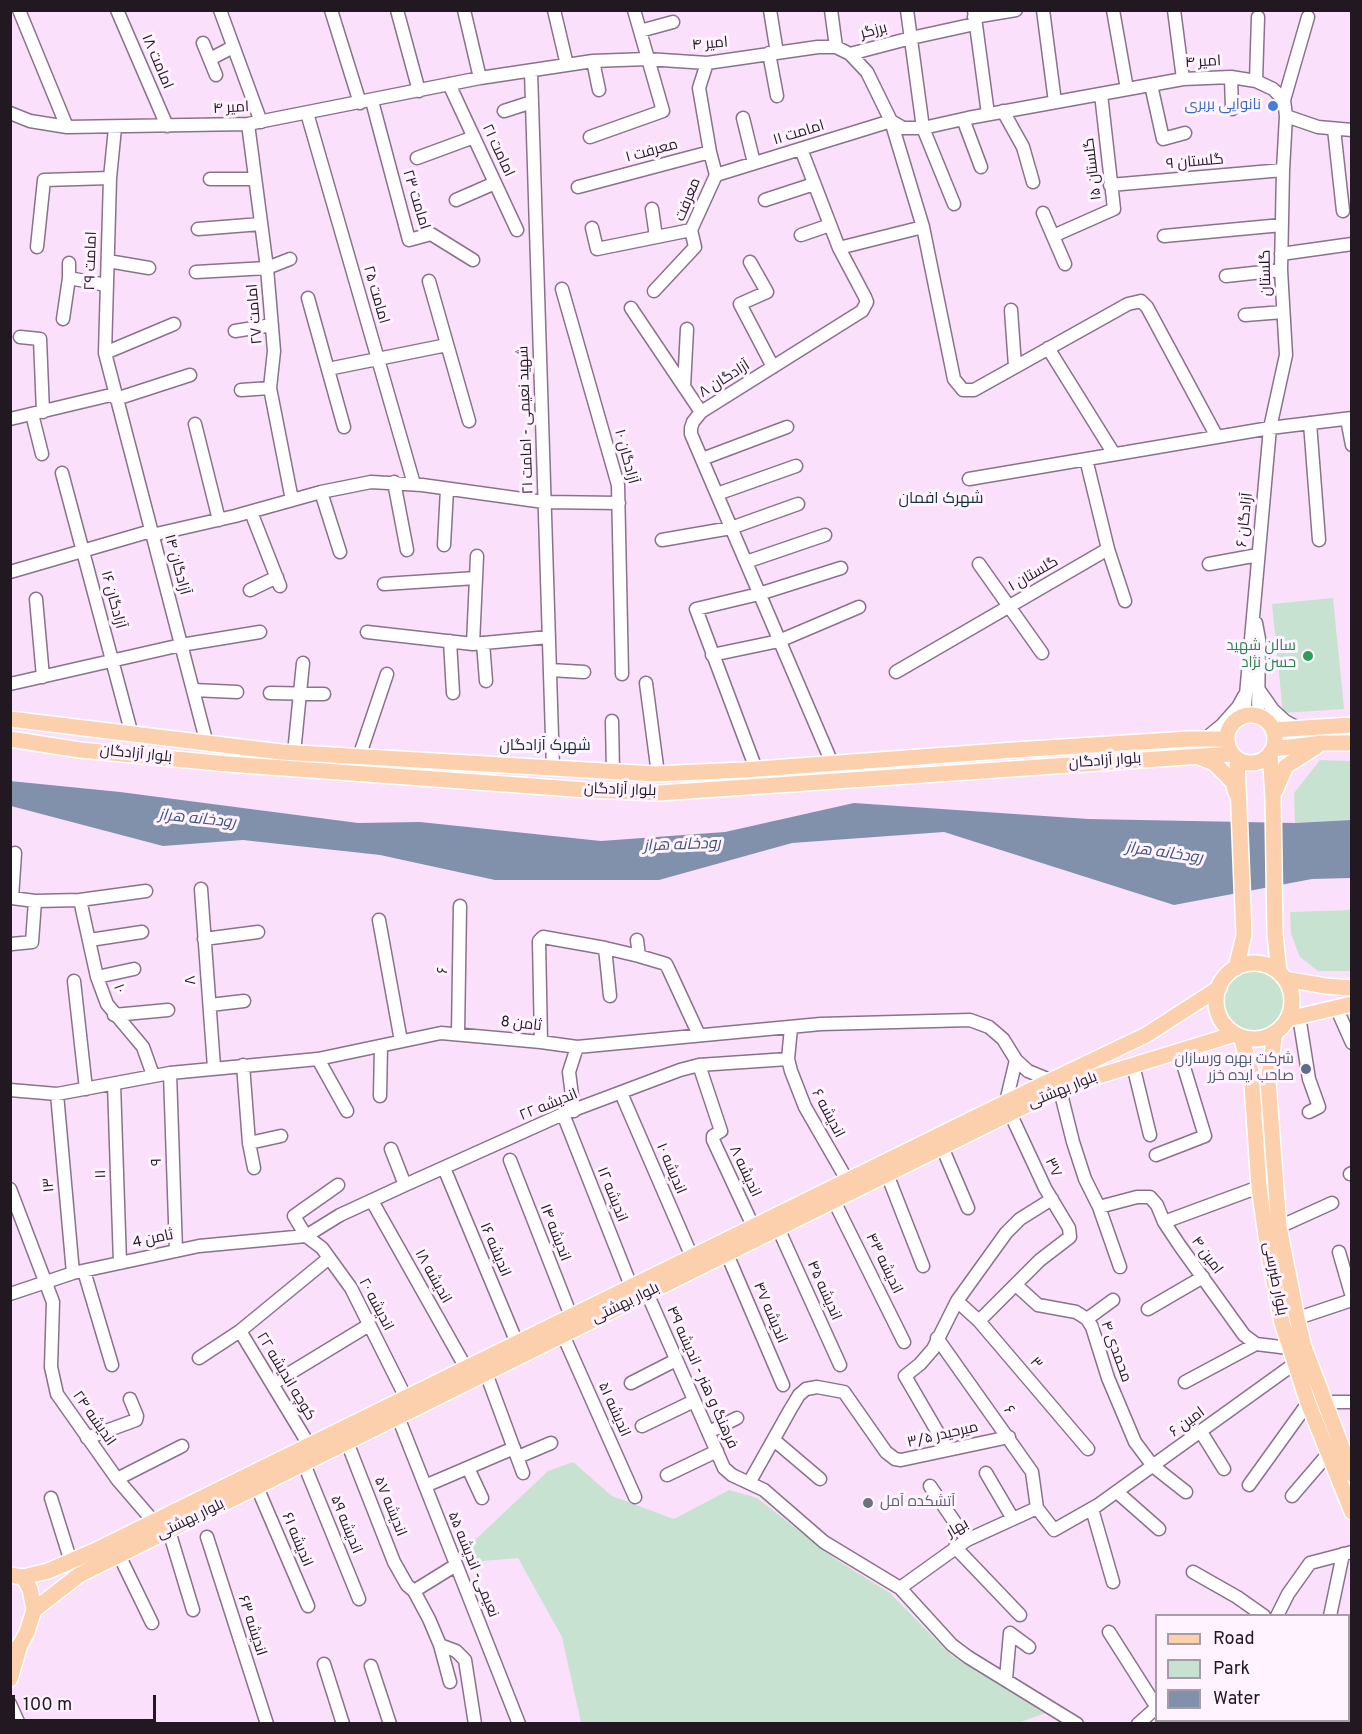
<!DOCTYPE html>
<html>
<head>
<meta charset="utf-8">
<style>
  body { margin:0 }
  #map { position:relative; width:1362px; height:1734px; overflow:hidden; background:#fbe0fc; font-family:Overpass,sans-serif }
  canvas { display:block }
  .frame { position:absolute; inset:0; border:12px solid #221822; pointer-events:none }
  .legend { position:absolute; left:1155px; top:1614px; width:195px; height:108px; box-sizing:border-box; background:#fef3ff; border:2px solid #a69ba7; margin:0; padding:8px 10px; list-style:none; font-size:18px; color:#221822 }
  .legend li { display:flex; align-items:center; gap:12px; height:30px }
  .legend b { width:30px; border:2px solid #a69ba7 }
  .scale { position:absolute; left:12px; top:1695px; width:144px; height:27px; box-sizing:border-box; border:3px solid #221822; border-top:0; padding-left:8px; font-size:18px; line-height:21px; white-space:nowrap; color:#221822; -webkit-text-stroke:4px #fef3ff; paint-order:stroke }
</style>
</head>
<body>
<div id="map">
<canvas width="1362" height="1734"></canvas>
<div class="frame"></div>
<ul class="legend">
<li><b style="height:8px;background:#fdd0ad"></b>Road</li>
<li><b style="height:16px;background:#c8e2d2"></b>Park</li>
<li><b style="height:16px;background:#8191ac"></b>Water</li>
</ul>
<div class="scale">100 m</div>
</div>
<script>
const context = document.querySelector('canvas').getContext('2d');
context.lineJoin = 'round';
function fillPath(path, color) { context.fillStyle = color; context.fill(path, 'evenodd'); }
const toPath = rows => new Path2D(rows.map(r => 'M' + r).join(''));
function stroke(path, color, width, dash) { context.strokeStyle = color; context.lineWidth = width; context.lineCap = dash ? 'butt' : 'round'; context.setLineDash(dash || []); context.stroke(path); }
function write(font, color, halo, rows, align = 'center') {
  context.font = font + ' Overpass,Cairo,sans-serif'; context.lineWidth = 6; context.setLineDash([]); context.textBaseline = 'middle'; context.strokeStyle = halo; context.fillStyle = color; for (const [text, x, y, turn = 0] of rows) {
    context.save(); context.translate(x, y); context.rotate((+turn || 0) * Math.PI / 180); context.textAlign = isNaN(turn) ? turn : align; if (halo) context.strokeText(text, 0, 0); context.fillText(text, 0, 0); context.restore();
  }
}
fillPath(toPath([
  [1333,598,1344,709,1283,713,1272,604],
  [1320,760,1351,761,1351,820,1295,823,1294,793],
  [1351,910,1351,971,1318,971,1300,957,1291,934,1290,912],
  '1216 1001a38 38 0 1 1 76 0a38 38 0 1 1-76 0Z',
  [573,1462,612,1496,674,1519,729,1490,757,1498,837,1560,890,1593,951,1655,1046,1713,1015,1724,581,1723,562,1637,518,1558,471,1562,475,1540,548,1471]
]), '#c8e2d2');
fillPath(toPath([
  [10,781,120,792,358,823,420,822,601,841,725,832,854,803,1088,819,1295,823,1351,820,1351,878,1312,879,1174,905,944,832,792,843,659,880,495,880,380,855,243,840,163,846,11,806]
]), '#8191ac');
const minor = toPath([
  [19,10,67,127],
  [117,10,167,126],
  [220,10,261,122],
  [331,10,360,103],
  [397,10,419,91],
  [464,10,480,78],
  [554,10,567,65],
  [770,10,777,53],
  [831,10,836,47],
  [907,10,923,128,954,204],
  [974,10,988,114],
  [1043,10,1055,102],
  [1113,10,1127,89],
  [1174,10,1183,79],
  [974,17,1016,10],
  [640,31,673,22],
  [203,43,216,75],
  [769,53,777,96],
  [850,54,911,38,975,24],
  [210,59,233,47],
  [593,61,599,90],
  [707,63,699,88,710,152],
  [531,71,553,768],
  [1231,77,1232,109],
  [1256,81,1258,17],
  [449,84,517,230],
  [1151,85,1163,139,1185,133],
  [1284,100,1308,17],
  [372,101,409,240,431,234,473,260],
  [504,111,532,102],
  [1003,111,1023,147,1033,182],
  [10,113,30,121,67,127,248,124,480,78,593,61,647,59,707,63,818,47,836,47,850,54,867,72,891,121,903,128,923,128,968,118,1183,79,1231,77,1256,81,1273,89,1284,100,1286,116,1283,170,1281,270,1286,355,1270,428,1244,717],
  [307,113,414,484],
  [1286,116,1318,127,1352,130],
  [743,118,754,163],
  [963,119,981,167],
  [248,124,267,268,274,351,270,388,292,500],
  [115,128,110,178,105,353,207,744],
  [1334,129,1343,211],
  [590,137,663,111,634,10],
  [801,149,839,248],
  [417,158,474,137],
  [716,175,891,121,923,227,839,248,865,297,867,302,862,311,701,412,693,422,691,428,691,434,832,763],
  [210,179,255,179],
  [1110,185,1283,170],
  [578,187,710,152,716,175],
  [456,200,495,183],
  [765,200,814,184],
  [652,209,656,237],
  [1043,213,1065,264],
  [923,227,954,379,963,390,974,390,1128,304,1141,301,1147,307,1217,437],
  [592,228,597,249,691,230],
  [198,229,261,224],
  [801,235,830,225],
  [1053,236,1114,209,1101,94],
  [1164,236,1282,225],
  [37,247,44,180,110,178],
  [1281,254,1352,244],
  [108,261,149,268],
  [750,262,767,292,740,304,773,367],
  [196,272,267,268,290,259],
  [1226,276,1281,270],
  [69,278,106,285],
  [429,281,469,421],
  [562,289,618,485,622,674],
  [654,291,695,247,691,230,716,175],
  [308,298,344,427],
  [631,308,701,412],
  [1011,310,1015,366],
  [1245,315,1283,312],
  [63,319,69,278,69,263],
  [235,331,272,325],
  [20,337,40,339,43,412],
  [1048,348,1114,454],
  [105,353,174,324],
  [328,369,447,345],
  [684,387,687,329],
  [241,390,270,388],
  [116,399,190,375],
  [32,414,42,454],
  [10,419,115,394],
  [1347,419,1352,445],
  [1310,423,1319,540],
  [195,424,219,520],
  [702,459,787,427],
  [62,473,132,735],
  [969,479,1270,428,1352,418],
  [394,482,407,550],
  [321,492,340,552],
  [717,494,796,466],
  [251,512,280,586],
  [152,535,235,516,321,492,371,482,422,485,544,502,619,503],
  [662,540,731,528,798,504],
  [444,545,447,489],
  [1108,549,1125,601],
  [746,562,825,535],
  [979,564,1042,653],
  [1209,564,1258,555],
  [10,572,151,531],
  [384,584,476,578],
  [250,590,277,577],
  [36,599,43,677],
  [1256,623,1259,639,1258,717],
  [367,632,473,644,549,637],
  [450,641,453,693],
  [483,643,486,681],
  [473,644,477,556],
  [712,655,779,641,859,607],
  [550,670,584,672],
  [896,672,1108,549,1086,459],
  [646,683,658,774],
  [10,684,181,645,260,632],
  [193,690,237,692],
  [1259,690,1273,710,1285,721,1298,728],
  [270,693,324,694],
  [612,721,613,772],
  [1205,739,1222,725,1238,707,1244,696],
  [294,753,303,663],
  [359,757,387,674],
  [756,769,696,609,759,594,841,568],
  [15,853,12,898,35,901],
  [201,889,214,1067],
  [80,900,97,977,107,1004,143,1047,153,1075],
  [379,920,401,1041],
  [204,939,258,932],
  [90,940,142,932],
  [637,940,639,956,666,964,668,968,699,1035],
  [12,944,32,942,35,901,80,900,146,891],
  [605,948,610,996],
  [97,977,134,969],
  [74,981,86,1089],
  [210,1005,244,1001],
  [1336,1007,1352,1043],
  [114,1015,168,1010],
  [1299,1016,1309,1079,1319,1107,1309,1112],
  [458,1034,460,906],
  [541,1042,539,941,543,937,605,948,639,956],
  [318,1059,347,1111],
  [788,1059,791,1071,805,1107,847,1180],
  [243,1065,249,1143,254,1168],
  [699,1065,721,1131,713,1136,713,1140,753,1226],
  [1133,1065,1150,1135],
  [170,1073,176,1251],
  [114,1084,120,1263],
  [10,1090,57,1094,170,1073,318,1059,441,1033,541,1042,577,1047,821,1024,970,1020,989,1027,1003,1039,1016,1060,1028,1071,1050,1080],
  [1060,1090,1073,1142,1085,1179,1099,1207,1120,1267],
  [621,1093,692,1257],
  [57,1094,73,1273],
  [380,1096,381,1046],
  [1006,1102,1016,1060],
  [574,1111,569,1072,577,1047],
  [563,1114,631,1286],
  [249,1143,281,1136],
  [942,1147,968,1208],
  [391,1149,405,1185],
  [1156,1155,1205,1136,1179,1051],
  [510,1160,571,1316],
  [444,1168,517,1343],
  [887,1174,923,1266],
  [1350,1174,1352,1173],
  [338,1185,294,1216,306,1236,322,1248,351,1288,406,1398],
  [10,1189,53,1302,51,1367,57,1394,117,1479,154,1522],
  [372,1201,466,1368],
  [834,1201,904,1342],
  [1099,1207,1137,1197,1150,1197,1157,1205,1164,1222,1180,1246,1244,1335,1256,1344,1289,1348],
  [1164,1222,1259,1187],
  [1279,1227,1332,1203],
  [778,1228,840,1365],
  [1339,1252,1352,1297],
  [727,1254,783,1385],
  [84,1271,112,1365],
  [1016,1285,1038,1305,1076,1312,1087,1319,1092,1327,1108,1378,1135,1442,1153,1466,1186,1492],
  [647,1293,724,1468,732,1475,764,1490,824,1542,900,1588,952,1645,968,1657,1077,1724],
  [10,1294,73,1273,199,1246,306,1236,340,1215,405,1185,563,1114,680,1070,699,1065,788,1059,791,1028],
  [957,1301,979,1321,1088,1449],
  [1148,1309,1203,1277],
  [1087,1319,1113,1300],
  [979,1321,1040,1260,1070,1237,1069,1228,1045,1188,1010,1113],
  [1289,1321,1352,1300],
  [563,1335,635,1497],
  [937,1338,1032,1472,1037,1508],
  [199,1358,240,1331],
  [486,1373,523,1473],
  [1185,1382,1256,1344],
  [631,1383,676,1360],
  [272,1384,369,1325],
  [1324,1402,1352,1402],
  [398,1417,519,1724],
  [642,1426,694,1401],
  [709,1432,737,1418],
  [1201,1432,1224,1469],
  [87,1438,136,1420,137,1416,130,1399],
  [774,1440,820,1479],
  [347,1442,394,1562,407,1585,414,1591,456,1565],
  [309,1445,240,1331,329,1258],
  [948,1450,905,1376,920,1364,933,1349,957,1301,1006,1233,1020,1219,1052,1199],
  [518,1457,551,1443],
  [304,1464,359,1599],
  [468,1468,482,1498],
  [986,1473,1013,1519],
  [667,1475,717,1451],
  [117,1479,182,1446],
  [749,1483,790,1410,799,1395,806,1389,817,1387,844,1392,886,1452,895,1459,901,1460,1009,1437],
  [1249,1485,1308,1403],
  [425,1486,514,1448],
  [930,1486,967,1540],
  [257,1487,308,1606],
  [1117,1492,1159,1529],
  [1292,1496,1328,1454],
  [51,1498,71,1562],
  [1037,1508,1054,1530,1098,1505,1294,1364],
  [1092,1509,1113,1582],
  [169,1531,193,1610],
  [207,1537,267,1724],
  [955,1547,1020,1615],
  [119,1555,152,1623],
  [1193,1572,1237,1597,1264,1616],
  [900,1588,967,1540,1037,1508],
  [414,1591,429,1619,440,1645,450,1682],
  [1277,1616,1288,1594,1310,1563,1352,1552],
  [1330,1616,1343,1554],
  [1109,1632,1156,1706],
  [440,1645,456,1651,465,1660,475,1724],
  [324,1664,343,1724],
  [371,1666,390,1724],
  [1006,1679,1010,1633,1029,1647],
  [10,1704,19,1724],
  [1138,1724,1156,1708],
  [1288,1724,1289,1720]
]);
const major = toPath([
  '1227 739a24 24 0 1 1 48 0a24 24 0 1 1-48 0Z',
  [10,719,281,752,655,774,744,770,1014,750,1189,739,1227,739],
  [1273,730,1352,725],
  [10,739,80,750,228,764,587,790,659,793,1231,754],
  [1273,749,1323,743,1352,743],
  [1270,753,1273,797,1275,934,1279,972],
  [1199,757,1214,763,1233,782,1236,793],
  [1275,791,1286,766,1316,747],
  '1216 1001a38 38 0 1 1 76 0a38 38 0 1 1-76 0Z',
  [1236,968,1244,935,1237,759],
  [1285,979,1326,986,1352,988],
  [1288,1019,1352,1004],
  [1275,1033,1268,1082,1279,1227,1297,1318,1304,1347,1352,1474],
  [1241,1037,1251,1071,1259,1187,1268,1250,1282,1323,1308,1403,1352,1512],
  [10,1575,23,1577,30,1589,34,1610,27,1632,20,1645,10,1655],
  [23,1577,48,1571,92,1552,1031,1090,1146,1035,1219,988],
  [34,1610,79,1575,1047,1095,1095,1077,1235,1034],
  [10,1679,20,1645]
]);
stroke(minor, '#8a728b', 15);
stroke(major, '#fff', 18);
stroke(minor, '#fff', 12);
stroke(major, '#fdd0ad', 15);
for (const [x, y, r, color] of [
  [1273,106,6,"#3f7fe0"],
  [1308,656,6,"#2e9e5b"],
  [1306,1069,6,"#5c6f8a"],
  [868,1503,6,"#6b7280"]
]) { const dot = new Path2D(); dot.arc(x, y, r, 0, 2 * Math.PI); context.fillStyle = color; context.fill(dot); stroke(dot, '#fef3ff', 2); }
write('15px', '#221822', '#fef3ff', [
  ["برزگر",874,32,-15],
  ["امیر ۴",710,45,-5],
  ["امامت ۱۸",156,62,67],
  ["امیر ۴",1203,63,-3],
  ["امیر ۴",231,109,-3],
  ["امامت ۱۱",799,134,-17],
  ["امامت ۲۱",497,151,65],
  ["معرفت ۱",652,152,-15],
  ["گلستان ۹",1195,163,-5],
  ["گلستان ۱۵",1094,169,-97],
  ["امامت ۲۳",415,200,73],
  ["معرفت",689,200,-68],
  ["امامت ۲۹",92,261,-88],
  ["گلستان",1267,273,-91],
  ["امامت ۲۵",375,295,74],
  ["امامت ۲۷",256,314,-95],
  ["آزادگان ۸",725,380,-32],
  ["شهید نعیمی - امامت ۲۱",527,420,-92],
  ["آزادگان ۱۰",625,457,75],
  ["آزادگان ۶",1246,520,-84],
  ["آزادگان ۱۴",176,565,75],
  ["گلستان ۱",1034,575,-30],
  ["آزادگان ۱۶",112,600,75],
  ["بلوار آزادگان",136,755,6],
  ["بلوار آزادگان",1105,762,-4],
  ["بلوار آزادگان",620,791,2],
  ["۶",444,970,-89],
  ["۸",192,980,-95],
  ["۱۰",118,989,70],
  ["ثامن 8",521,1025,6],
  ["بلوار بهشتی",1063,1091,-22],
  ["اندیشه ۲۲",549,1106,-22],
  ["اندیشه ۶",827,1114,62],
  ["۹",158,1162,-92],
  ["۳۷",1052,1168,65],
  ["اندیشه ۱۰",670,1169,67],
  ["اندیشه ۸",744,1172,65],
  ["۱۱",102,1174,-92],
  ["۱۳",50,1185,-95],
  ["اندیشه ۱۲",611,1195,68],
  ["اندیشه ۱۴",554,1233,69],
  ["ثامن 4",153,1240,-12],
  ["اندیشه ۱۶",494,1250,67],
  ["امین ۴",1206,1256,54],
  ["اندیشه ۴۳",883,1264,64],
  ["اندیشه ۱۸",432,1277,61],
  ["بلوار طبرسی",1274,1279,79],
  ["اندیشه ۴۵",823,1291,66],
  ["بلوار بهشتی",626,1304,-26],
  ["اندیشه ۲۰",375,1305,62],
  ["اندیشه ۴۷",769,1313,67],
  ["محمدی ۴",1115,1352,70],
  ["۳",1035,1364,49],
  ["کوچه اندیشه ۲۲",285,1377,59],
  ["فرهنگ و هنر - اندیشه ۴۹",701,1378,66],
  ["اندیشه ۵۱",613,1410,66],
  ["۶",1008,1411,54],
  ["اندیشه ۲۴",93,1419,55],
  ["امین ۶",1188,1423,-36],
  ["میرحیدر ۳/۵",943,1436,-13],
  ["اندیشه ۵۷",389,1507,68],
  ["بلوار بهشتی",191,1520,-26],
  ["اندیشه ۵۹",345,1525,68],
  ["بهار",958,1529,-30],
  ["اندیشه ۶۱",296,1540,67],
  ["نعیمی- اندیشه ۵۵",472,1565,68],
  ["اندیشه ۶۳",251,1626,72]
]);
write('15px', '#366cbe', '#fef3ff', [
  ["نانوایی بربری",1261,106]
], 'right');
write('15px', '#27864d', '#fef3ff', [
  ["سالن شهید",1296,647],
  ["حسن نژاد",1296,664]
], 'right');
write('15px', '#4e5e75', '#fef3ff', [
  ["شرکت بهره ورسازان",1294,1060],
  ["صاحب ایده خزر",1294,1077]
], 'right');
write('15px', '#5b616d', '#fef3ff', [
  ["آتشکده آمل",880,1503]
], 'left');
write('16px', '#15343d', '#fef3ff', [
  ["شهرک افمان",941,500],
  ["شهرک آزادگان",545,747]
]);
write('italic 16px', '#3c547d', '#fef3ff', [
  ["رودخانه هراز",197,820,6],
  ["رودخانه هراز",682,846,-2],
  ["رودخانه هراز",1164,854,8]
]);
</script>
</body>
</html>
